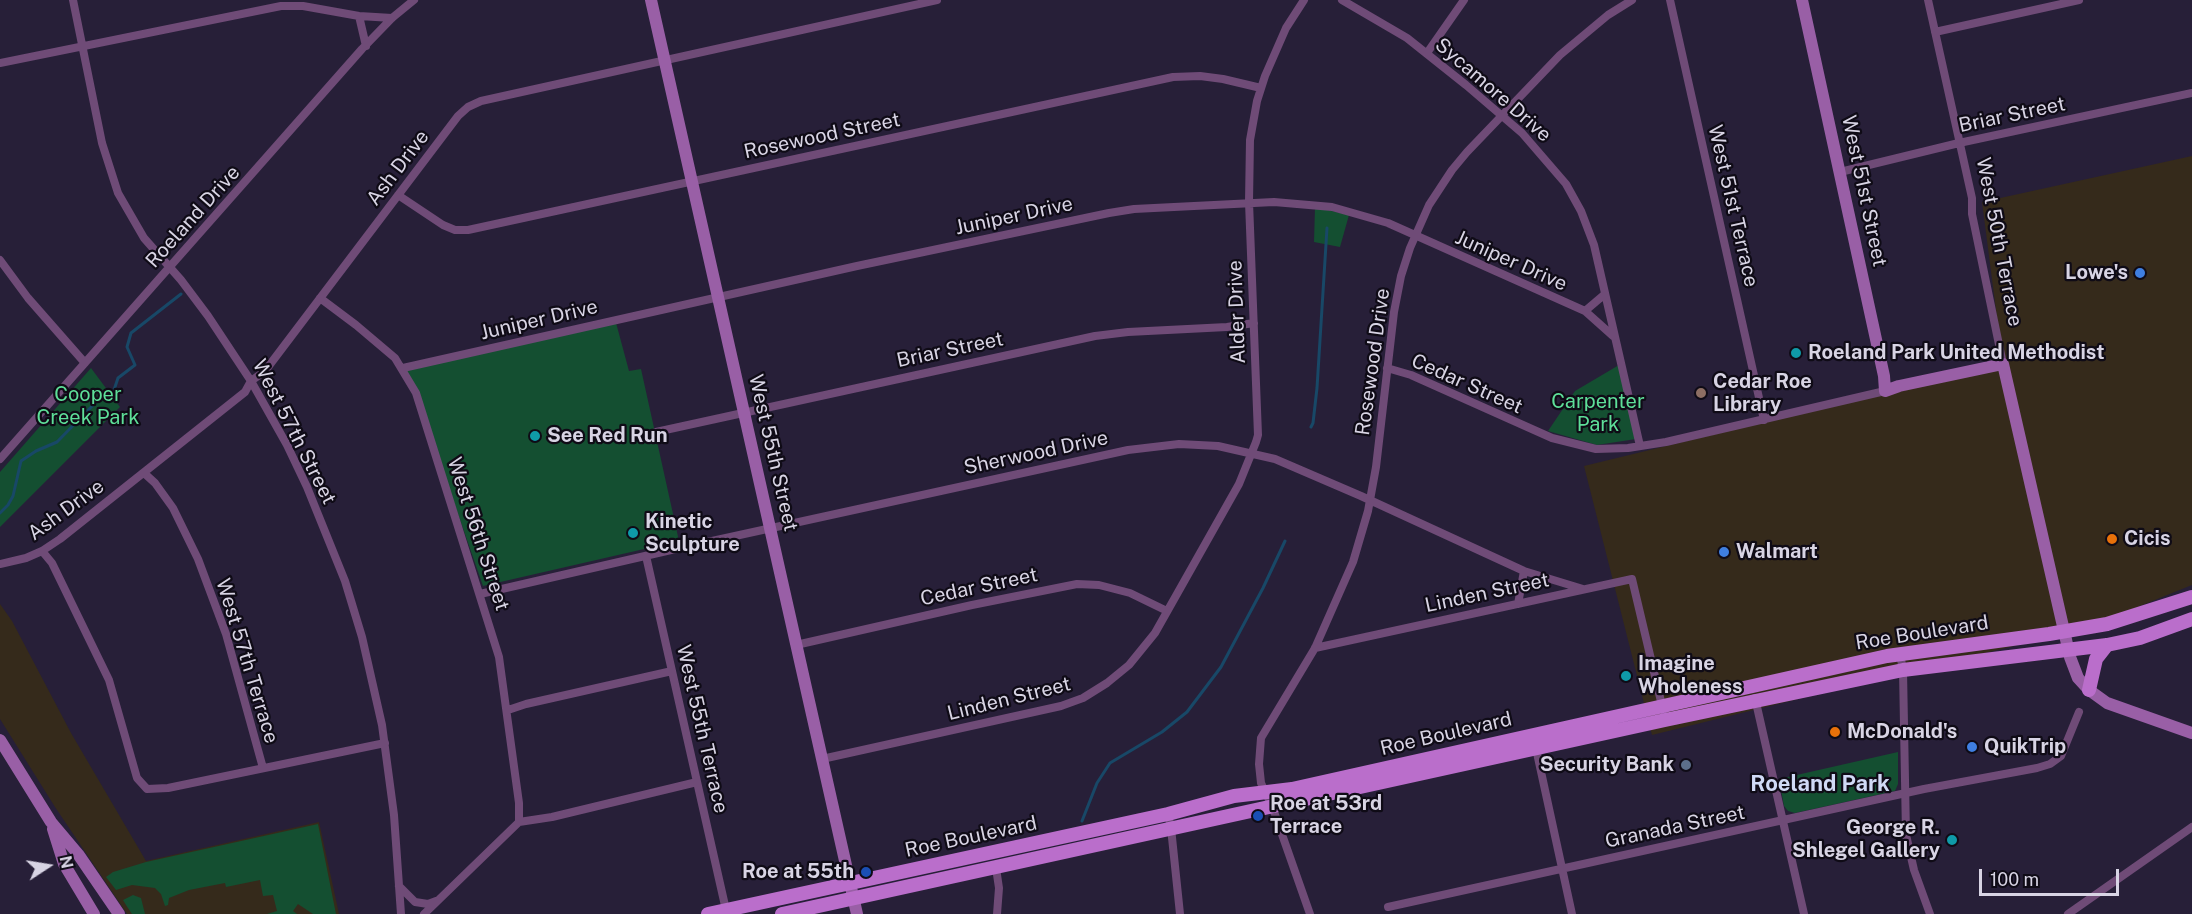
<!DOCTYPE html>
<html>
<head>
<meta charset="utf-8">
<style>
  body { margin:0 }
  #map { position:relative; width:2192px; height:914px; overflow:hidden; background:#271f38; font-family:"Public Sans",sans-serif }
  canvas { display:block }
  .north { position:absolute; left:18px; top:836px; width:60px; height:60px; -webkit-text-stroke:4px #0f0b16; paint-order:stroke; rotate:78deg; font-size:16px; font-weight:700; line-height:24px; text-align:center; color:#d8d4e4 }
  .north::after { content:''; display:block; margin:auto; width:21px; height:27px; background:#d8d4e4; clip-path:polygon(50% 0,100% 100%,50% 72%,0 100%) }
  .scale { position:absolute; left:1979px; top:869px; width:140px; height:27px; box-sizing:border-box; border:3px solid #d8d4e4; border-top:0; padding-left:8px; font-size:18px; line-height:21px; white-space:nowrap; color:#d8d4e4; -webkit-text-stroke:4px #0f0b16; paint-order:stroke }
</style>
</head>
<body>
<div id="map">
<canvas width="2192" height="914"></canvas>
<div class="north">N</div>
<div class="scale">100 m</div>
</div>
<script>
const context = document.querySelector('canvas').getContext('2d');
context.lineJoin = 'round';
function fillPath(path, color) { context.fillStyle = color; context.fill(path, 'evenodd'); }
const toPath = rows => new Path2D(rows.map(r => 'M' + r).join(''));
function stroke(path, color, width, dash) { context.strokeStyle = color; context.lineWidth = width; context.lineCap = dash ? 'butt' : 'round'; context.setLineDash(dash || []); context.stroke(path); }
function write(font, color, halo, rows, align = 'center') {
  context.font = font + ' "Public Sans",sans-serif'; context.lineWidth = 4.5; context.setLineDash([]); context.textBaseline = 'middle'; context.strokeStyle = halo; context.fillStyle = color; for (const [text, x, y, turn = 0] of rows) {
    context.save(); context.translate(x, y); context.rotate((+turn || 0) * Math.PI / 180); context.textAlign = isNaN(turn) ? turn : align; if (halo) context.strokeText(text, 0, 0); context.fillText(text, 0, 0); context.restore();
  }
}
fillPath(toPath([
  [2192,156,2192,585,2083,629,1652,735,1584,466,2003,364,1982,202],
  [0,604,12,621,71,733,146,861,319,822,339,914,127,914,55,807,0,719]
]), '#352a1b');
fillPath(toPath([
  [1315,207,1349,215,1340,247,1314,242],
  [615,319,629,371,641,369,679,541,483,586,416,393,403,368],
  [1619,365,1636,439,1597,445,1548,431,1575,391],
  [91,368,120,407,0,527,0,472],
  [1898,752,1898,784,1895,791,1795,813,1788,811,1784,806,1779,779],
  [318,824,336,914,313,914,298,904,293,911,297,914,267,914,277,911,273,895,263,896,260,880,226,887,225,883,189,890,169,898,168,905,165,906,161,894,155,888,132,885,116,890,106,877,113,872,146,862],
  [133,895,141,898,145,914,132,914,126,905,123,900]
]), '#144f31');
stroke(toPath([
  [1311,427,1313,423,1317,388,1327,228],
  [0,513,8,505,13,496,21,461,36,451,57,442,96,402,114,390,118,378,135,365,127,347,131,333,181,294],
  [1082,821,1097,783,1110,763,1162,732,1187,712,1221,667,1263,588,1285,541]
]), '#184867', 3);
stroke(toPath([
  [73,0,102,143,118,193,144,238,181,280,208,316,251,381,287,445,307,487,345,581,362,637,382,725,394,815,401,914],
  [1342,0,1407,38,1466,85,1522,133,1566,184,1581,211,1594,245,1640,446],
  [1670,0,1764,420],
  [1928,0,1972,198,1972,214,2003,364],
  [359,16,366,46],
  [1935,32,2079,0],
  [1427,53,1464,0],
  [0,63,281,6,303,6,359,16,392,18],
  [1840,172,1959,143,2192,93],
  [398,195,443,225,455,230,468,230,1173,77,1200,76,1223,79,1261,88],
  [0,260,28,298,85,363],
  [320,298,356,325,395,358,416,393,499,657,519,803,519,822],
  [1585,311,1605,294],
  [403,368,857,266,1109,213,1134,209,1274,202,1332,207,1388,223,1585,311,1613,336],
  [1387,368,1411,375,1552,438,1596,449,1628,448,1666,442,1885,391],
  [656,432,1095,336,1128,332,1227,327,1254,323],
  [0,459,362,49,392,18,414,0],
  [144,473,155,483,173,508,198,559,226,634,263,768],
  [42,551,52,563,109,680,137,778,147,789,168,788,385,743],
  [646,556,726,910],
  [0,564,26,558,42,551,60,539,245,392,251,381,265,371,458,116,468,107,481,101,937,0],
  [480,594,671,550,1128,450,1179,444,1218,446,1275,459,1361,496,1524,571,1583,589],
  [1518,604,1524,571],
  [796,645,972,605,1077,584,1099,585,1130,593,1167,611],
  [1315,648,1632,579,1663,710],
  [1900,654,1903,670,1906,835,1914,870,1930,914],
  [1755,698,1804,914],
  [508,710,526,704,672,671],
  [1535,744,1572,914],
  [822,759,1061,706,1083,698,1107,683,1129,665,1155,633,1239,484,1256,442,1258,435,1249,202,1250,140,1257,101,1265,76,1286,28,1304,0],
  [1168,814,1171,828,1180,914],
  [996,868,999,888,997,914],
  [399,886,415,902,428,904,436,901],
  [1388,907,1924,789,2037,768,2050,764,2061,756,2079,712],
  [424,914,519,822,552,817,697,782],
  [1310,914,1272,806,1261,783,1259,764,1261,738,1315,648,1353,562,1368,511,1376,467,1394,312,1401,276,1410,248,1429,205,1452,170,1467,152,1560,55,1608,15,1632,0],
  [2068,914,2192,827]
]), '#6f4b77', 8);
stroke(toPath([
  [651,0,857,914],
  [1802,0,1884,376,1885,391,1899,386,2003,364,2070,657,2078,678,2089,690,2107,703,2192,733],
  [0,740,51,822,78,854,119,914],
  [53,829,64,864,94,914]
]), '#995fa6', 12);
stroke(toPath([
  [2089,690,2096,659,2107,645],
  [708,914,1168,814,1234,796,1292,789,1887,656,2049,634,2107,624,2192,597],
  [782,914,1665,720,1903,670,2107,645,2140,638,2192,619]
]), '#ba6ecb', 14);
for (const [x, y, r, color] of [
  [2140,273,6,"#3f7fe0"],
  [1796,353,6,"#0f9aa8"],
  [1701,393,6,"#8d6e63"],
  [535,436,6,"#0f9aa8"],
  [633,533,6,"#0f9aa8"],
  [2112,539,6,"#e8710a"],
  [1724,552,6,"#3f7fe0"],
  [1626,676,6,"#0f9aa8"],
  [1835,732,6,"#e8710a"],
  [1972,747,6,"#3f7fe0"],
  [1686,765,6,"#5c6f8a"],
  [1258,816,6,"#1a4fb4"],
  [1952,840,6,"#0f9aa8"],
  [866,872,6,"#1a4fb4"]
]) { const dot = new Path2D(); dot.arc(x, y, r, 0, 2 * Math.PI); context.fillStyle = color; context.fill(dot); stroke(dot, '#0f0b16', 2); }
write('20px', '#d8d4e4', '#0f0b16', [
  ["Sycamore Drive",1493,90,41],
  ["Briar Street",2012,115,-12],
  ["Rosewood Street",822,136,-12],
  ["Ash Drive",398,168,-53],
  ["West 51st Street",1864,191,78],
  ["West 51st Terrace",1733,206,77],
  ["Juniper Drive",1014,216,-12],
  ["Roeland Drive",193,217,-48],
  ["West 50th Terrace",1999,242,79],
  ["Juniper Drive",1511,261,24],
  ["Alder Drive",1237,312,-92],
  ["Juniper Drive",539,320,-13],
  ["Briar Street",950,350,-12],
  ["Rosewood Drive",1373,362,-82],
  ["Cedar Street",1467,384,24],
  ["West 57th Street",294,432,63],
  ["West 55th Street",773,453,77],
  ["Sherwood Drive",1036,453,-12],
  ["Ash Drive",66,510,-36],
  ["West 56th Street",478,534,72],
  ["Cedar Street",979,587,-12],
  ["Linden Street",1487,593,-12],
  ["Roe Boulevard",1922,633,-9],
  ["West 57th Terrace",247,661,73],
  ["Linden Street",1009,699,-14],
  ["West 55th Terrace",702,729,77],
  ["Roe Boulevard",1446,734,-13],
  ["Granada Street",1675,827,-12],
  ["Roe Boulevard",971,837,-12]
]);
write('bold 20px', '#d8d4e4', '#0f0b16', [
  ["Lowe's",2128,273,"right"],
  ["Roeland Park United Methodist",1808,353],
  ["Cedar Roe",1713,382],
  ["Library",1713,405],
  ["See Red Run",547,436],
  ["Kinetic",645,522],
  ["Sculpture",645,545],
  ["Cicis",2124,539],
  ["Walmart",1736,552],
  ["Imagine",1638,664],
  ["Wholeness",1638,687],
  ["McDonald's",1847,732],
  ["QuikTrip",1984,747],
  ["Security Bank",1674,765,"right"],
  ["Roe at 53rd",1270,804],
  ["Terrace",1270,827],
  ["George R.",1940,828,"right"],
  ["Shlegel Gallery",1940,851,"right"],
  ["Roe at 55th",854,872,"right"]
], 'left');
write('20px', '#5edf99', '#0f0b16', [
  ["Cooper",88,395],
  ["Creek Park",88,418],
  ["Carpenter",1598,402],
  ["Park",1598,425]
]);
write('bold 22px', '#d0daf6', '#0f0b16', [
  ["Roeland Park",1820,784]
]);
</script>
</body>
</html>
